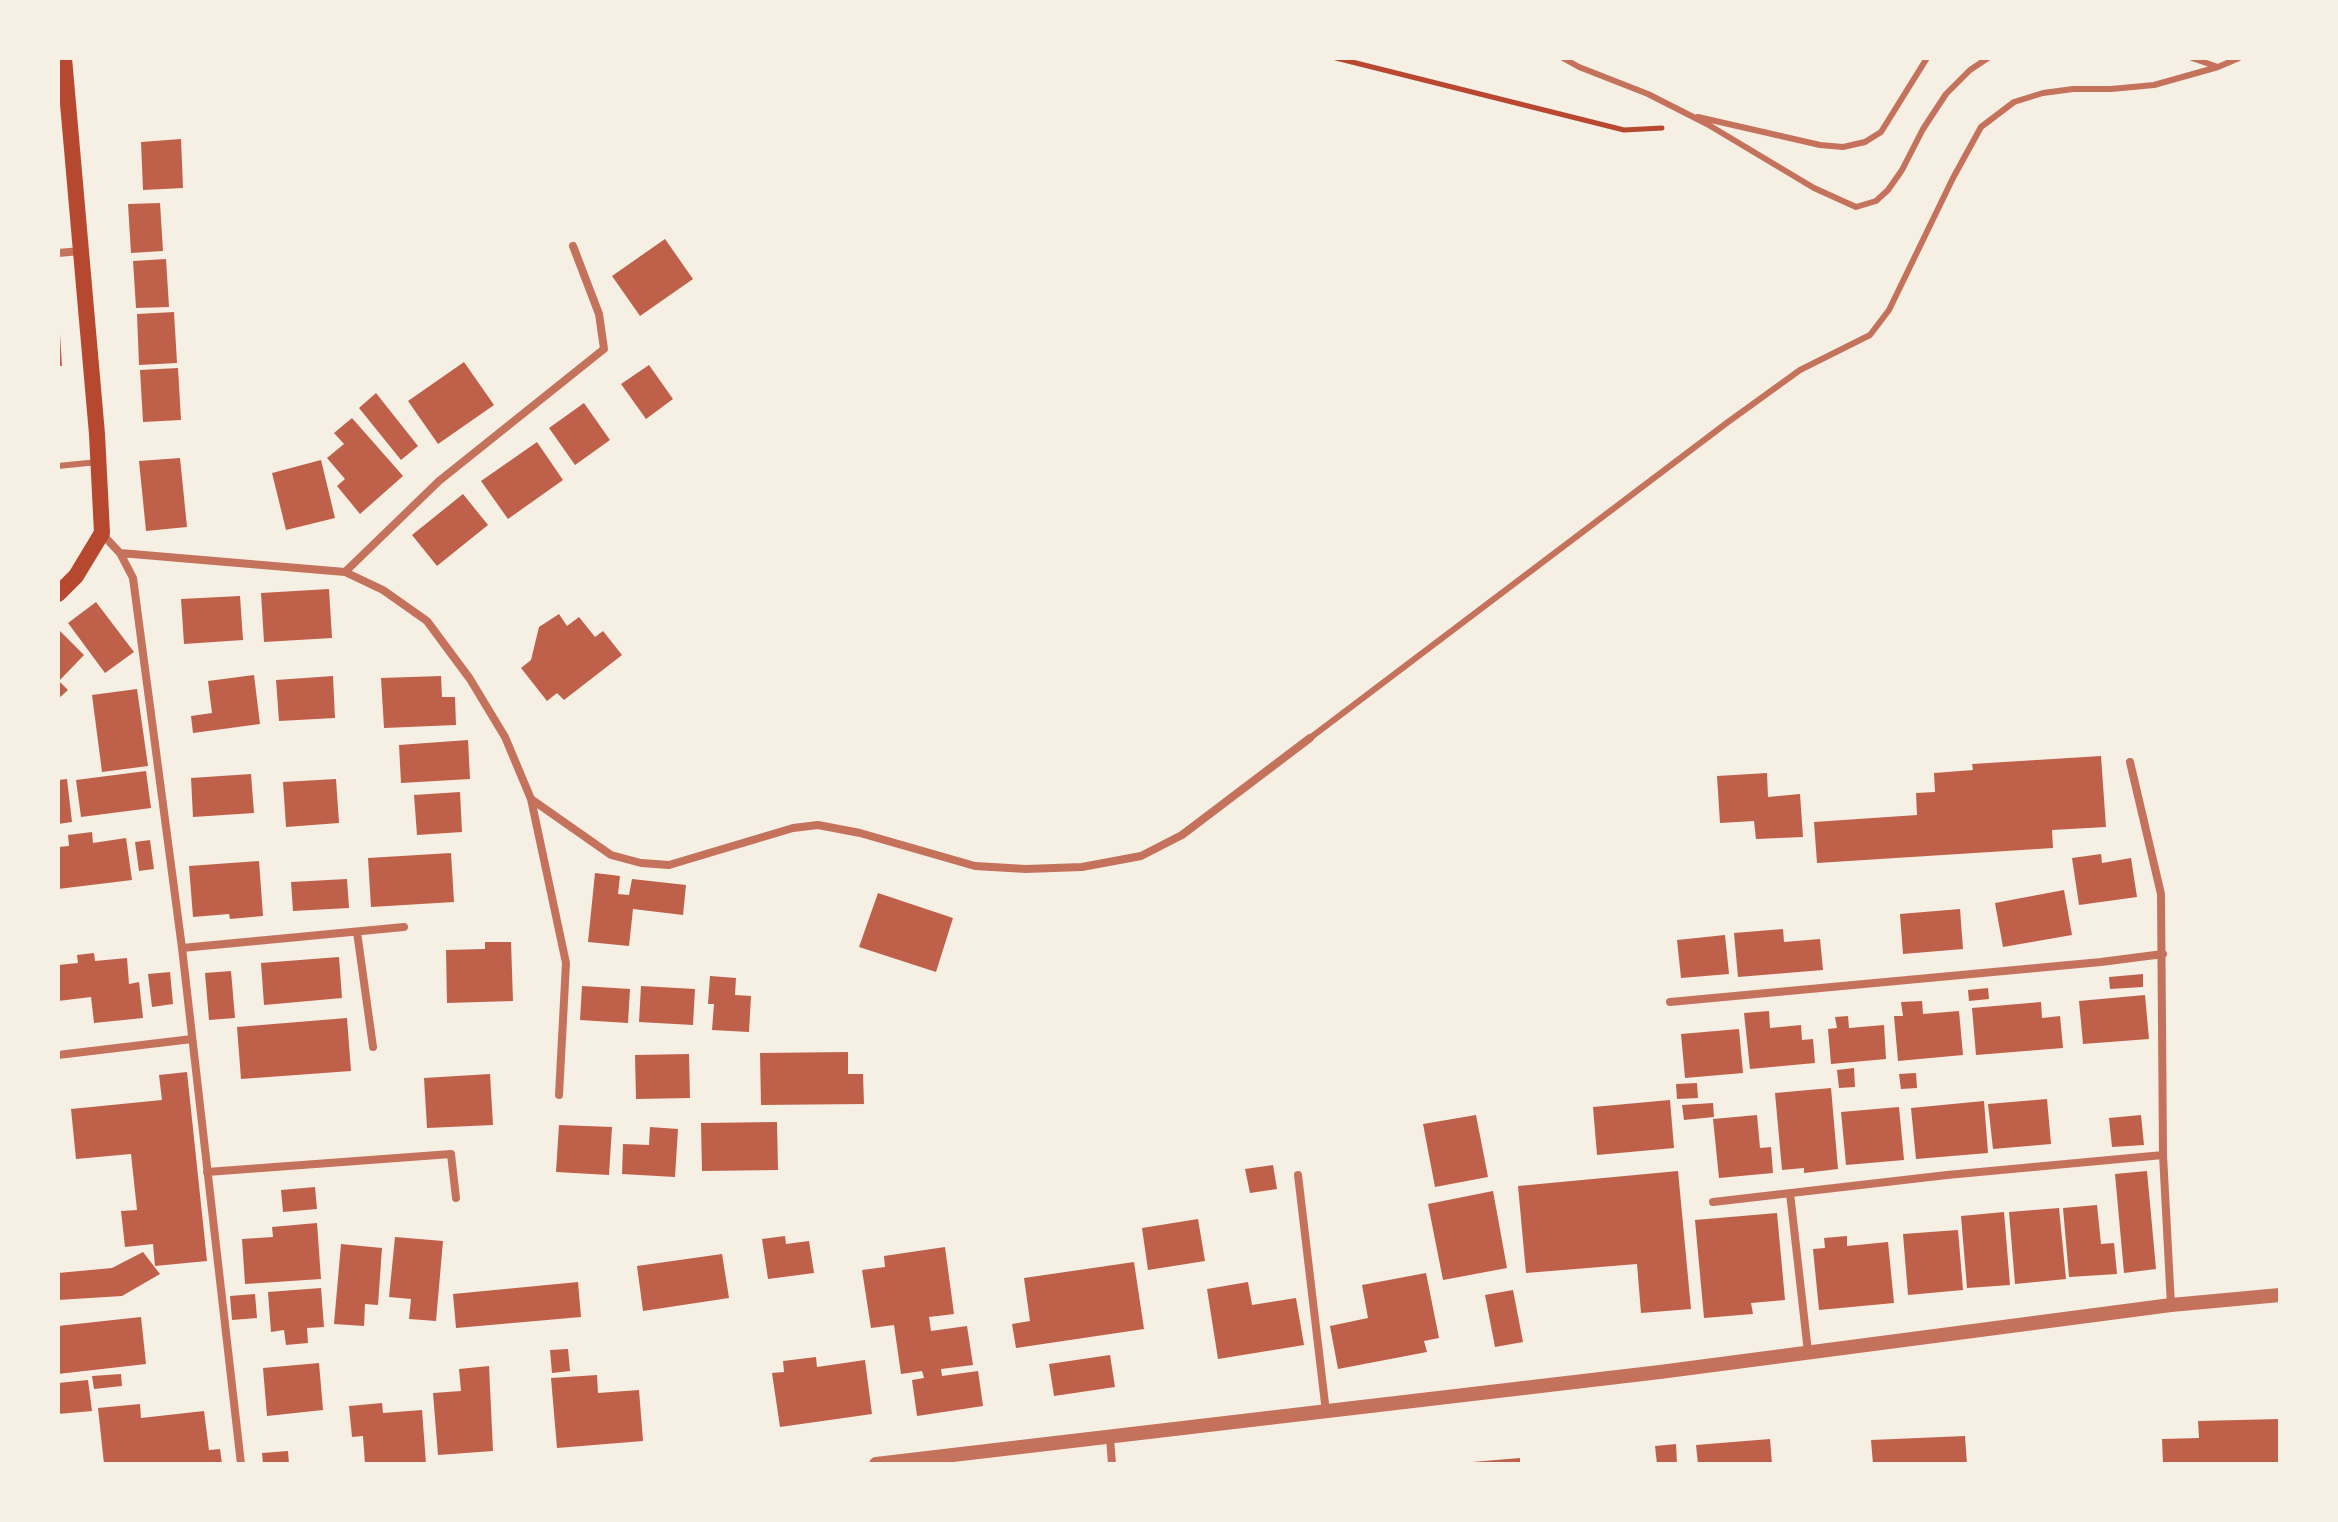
<!DOCTYPE html>
<html>
<head>
<meta charset="utf-8">
<style>
  body { margin:0 }
  #map { position:relative; width:2338px; height:1522px; overflow:hidden; background:#f6efe4; font-family:"IBM Plex Sans",sans-serif }
  canvas { display:block }
  .frame { position:absolute; inset:0; border:60px solid #f6efe4; pointer-events:none }
</style>
</head>
<body>
<div id="map">
<canvas width="2338" height="1522"></canvas>
<div class="frame"></div>
</div>
<script>
const context = document.querySelector('canvas').getContext('2d');
context.lineJoin = 'round';
function fillPath(path, color) { context.fillStyle = color; context.fill(path, 'evenodd'); }
const toPath = rows => new Path2D(rows.map(r => 'M' + r).join(''));
function stroke(path, color, width, dash) { context.strokeStyle = color; context.lineWidth = width; context.lineCap = dash ? 'butt' : 'round'; context.setLineDash(dash || []); context.stroke(path); }
fillPath(toPath([
  [181,139,183,188,143,190,141,142],
  [160,203,163,251,131,253,128,204],
  [665,239,693,279,640,316,612,276],
  [166,259,169,307,136,308,133,261],
  [174,312,177,363,139,365,137,314],
  [58,334,60,334,62,366,58,366],
  [464,362,494,405,438,444,408,401],
  [649,365,673,399,646,419,621,384],
  [178,368,181,420,143,422,140,370],
  [376,393,418,446,401,460,359,408],
  [584,403,610,440,575,465,549,428],
  [352,418,403,476,360,514,337,486,345,479,327,458,344,444,334,433],
  [537,442,563,480,508,519,481,481],
  [180,458,187,527,146,531,139,461],
  [321,460,335,518,286,530,272,473],
  [463,494,488,525,437,566,412,535],
  [329,589,332,638,264,642,261,593],
  [240,596,243,640,184,644,181,599],
  [96,602,134,652,105,673,68,623],
  [559,614,567,626,579,617,595,637,603,631,622,655,564,700,557,693,547,701,521,668,531,660,539,627],
  [58,629,84,655,59,681,68,690,58,699],
  [254,675,260,724,193,733,191,716,212,713,208,681],
  [333,676,335,718,279,721,276,680],
  [441,676,442,697,455,697,456,725,384,728,381,678],
  [137,689,148,766,102,772,92,695],
  [468,740,470,779,401,783,399,745],
  [2101,756,2106,827,2052,830,2053,848,1817,863,1814,822,1917,815,1916,793,1935,792,1934,773,1973,770,1972,764],
  [146,771,151,808,81,817,76,780],
  [1767,773,1768,797,1800,794,1803,837,1756,839,1754,821,1720,823,1717,776],
  [251,774,254,813,193,817,191,778],
  [67,779,72,822,58,824,58,780],
  [336,779,339,823,286,827,283,782],
  [460,792,462,832,417,835,414,795],
  [92,832,93,843,126,838,132,880,58,889,58,847,69,846,68,835],
  [150,840,154,869,139,871,135,842],
  [451,853,454,902,371,907,368,858],
  [2101,854,2102,863,2131,858,2137,897,2079,905,2072,858],
  [259,861,263,916,230,919,229,914,193,917,189,866],
  [595,873,620,876,618,894,629,895,632,879,686,885,683,915,633,909,629,946,588,942],
  [347,879,349,908,293,911,291,882],
  [2064,890,2072,935,2003,947,1995,903],
  [878,893,953,918,936,972,859,947],
  [1960,909,1963,949,1903,954,1900,914],
  [1783,929,1784,942,1820,939,1823,970,1738,977,1734,933],
  [1725,935,1729,974,1681,978,1677,940],
  [485,942,511,942,513,1001,447,1003,446,950,485,949],
  [94,953,95,961,127,958,129,984,139,982,143,1018,94,1023,91,997,58,1001,58,965,78,963,77,955],
  [339,957,342,998,264,1005,261,963],
  [231,971,235,1018,209,1020,205,973],
  [170,972,173,1004,152,1007,148,974],
  [2143,974,2143,987,2110,989,2109,977],
  [710,976,736,978,735,995,751,996,749,1032,712,1030,714,1004,708,1004],
  [582,986,630,989,628,1023,580,1020],
  [641,986,695,989,693,1025,639,1022],
  [1988,988,1989,999,1969,1001,1968,990],
  [2145,995,2149,1039,2083,1044,2079,1001],
  [1922,1001,1923,1014,1959,1011,1963,1055,1898,1061,1894,1016,1903,1016,1901,1002],
  [2041,1002,2042,1018,2060,1016,2063,1048,1976,1055,1972,1008],
  [1769,1011,1770,1028,1801,1025,1802,1040,1813,1039,1815,1063,1750,1069,1744,1013],
  [1848,1016,1849,1028,1884,1025,1886,1059,1831,1064,1828,1029,1837,1028,1835,1017],
  [347,1018,351,1071,241,1079,237,1027],
  [1739,1029,1743,1073,1685,1078,1681,1034],
  [848,1052,848,1074,863,1074,864,1104,761,1105,760,1053],
  [689,1054,690,1098,636,1099,635,1055],
  [1854,1068,1855,1087,1839,1088,1837,1070],
  [187,1072,207,1261,155,1266,153,1244,125,1247,121,1211,137,1210,131,1154,76,1159,71,1109,162,1100,159,1075],
  [1916,1073,1917,1088,1901,1089,1899,1074],
  [490,1074,493,1125,427,1128,424,1078],
  [1697,1083,1698,1098,1677,1099,1676,1084],
  [1831,1088,1838,1169,1804,1173,1804,1168,1782,1170,1775,1093],
  [2047,1099,2051,1144,1993,1149,1988,1104],
  [1670,1100,1674,1148,1597,1155,1593,1107],
  [1984,1101,1988,1153,1916,1159,1911,1108],
  [1713,1103,1714,1117,1684,1120,1682,1105],
  [1899,1107,1904,1160,1846,1165,1841,1112],
  [1476,1115,1488,1177,1435,1187,1423,1124],
  [1757,1115,1760,1148,1771,1147,1773,1173,1719,1178,1713,1119],
  [2141,1115,2144,1145,2112,1147,2109,1118],
  [777,1122,778,1170,702,1171,701,1123],
  [559,1125,612,1127,609,1175,556,1172],
  [650,1127,678,1129,675,1177,622,1174,623,1144,649,1145],
  [1273,1165,1277,1189,1250,1193,1245,1169],
  [1678,1171,1691,1309,1641,1313,1637,1264,1526,1273,1518,1186],
  [2147,1171,2156,1269,2124,1273,2115,1174],
  [315,1187,317,1209,283,1212,281,1190],
  [1493,1191,1507,1268,1443,1280,1428,1204],
  [2097,1205,2101,1244,2114,1243,2117,1274,2069,1277,2063,1208],
  [2059,1208,2066,1279,2015,1284,2009,1212],
  [2004,1212,2010,1285,1967,1288,1961,1216],
  [1777,1213,1785,1300,1751,1303,1753,1314,1704,1318,1695,1220],
  [1198,1219,1205,1261,1148,1270,1142,1228],
  [317,1223,321,1279,245,1284,242,1239,273,1237,272,1227],
  [1958,1230,1963,1290,1908,1295,1903,1234],
  [785,1236,786,1244,809,1241,814,1273,768,1279,762,1239],
  [1847,1236,1847,1246,1888,1242,1894,1303,1819,1310,1813,1249,1825,1248,1824,1238],
  [395,1237,443,1241,436,1321,409,1319,411,1299,389,1297],
  [341,1244,382,1248,378,1305,365,1304,364,1326,334,1324],
  [945,1247,954,1314,929,1317,931,1331,967,1326,973,1365,941,1369,942,1376,978,1371,983,1406,917,1416,912,1380,924,1378,922,1371,901,1374,894,1325,871,1328,862,1270,885,1267,884,1256],
  [143,1252,160,1274,122,1296,58,1300,58,1273,112,1268],
  [722,1254,729,1298,643,1311,637,1266],
  [1134,1262,1144,1329,1016,1348,1012,1324,1030,1321,1024,1278],
  [1426,1273,1439,1338,1424,1341,1427,1352,1338,1369,1330,1326,1368,1318,1362,1285],
  [578,1282,581,1317,456,1328,453,1294],
  [1248,1282,1252,1305,1296,1298,1304,1345,1218,1359,1207,1289],
  [321,1288,324,1327,307,1328,308,1343,286,1345,284,1330,271,1332,268,1292],
  [1513,1290,1523,1342,1495,1347,1485,1295],
  [255,1294,257,1318,232,1320,230,1296],
  [141,1317,146,1364,58,1374,58,1326],
  [568,1349,570,1371,552,1373,550,1350],
  [1110,1355,1115,1387,1054,1396,1049,1364],
  [816,1357,817,1367,865,1360,872,1414,780,1427,772,1373,784,1372,783,1361],
  [319,1363,323,1410,267,1416,263,1368],
  [489,1366,493,1451,438,1455,433,1393,461,1391,459,1369],
  [121,1374,122,1386,94,1389,92,1376],
  [597,1375,598,1393,639,1390,643,1441,557,1448,551,1378],
  [88,1380,92,1411,58,1414,58,1383],
  [382,1403,383,1413,422,1410,426,1464,365,1464,363,1436,352,1437,349,1406],
  [140,1404,141,1418,204,1411,209,1450,220,1449,222,1464,104,1464,98,1408],
  [2280,1419,2280,1464,2163,1464,2162,1439,2199,1438,2198,1421],
  [1965,1436,1967,1464,1873,1464,1871,1440],
  [1770,1439,1772,1464,1698,1464,1696,1445],
  [1676,1444,1677,1464,1657,1464,1655,1446],
  [288,1451,289,1464,263,1464,262,1453],
  [1520,1458,1520,1464,1472,1464,1472,1462]
]), '#bf614a');
stroke(toPath([
  [1336,58,1624,130,1662,128]
]), '#b5482f', 5);
stroke(toPath([
  [1563,58,1579,67,1648,94,1707,124,1814,188,1856,207,1876,201,1888,190,1902,170,1923,129,1946,94,1970,70,1988,58],
  [2192,58,2218,67],
  [1698,117,1820,145,1843,147,1865,142,1881,132,1927,58],
  [58,466,98,462],
  [1310,738,1728,422,1800,370,1870,335,1889,310,1953,178,1981,127,2014,102,2043,93,2073,89,2111,89,2154,85,2218,67,2239,58]
]), '#c5725c', 6);
stroke(toPath([
  [58,253,81,251],
  [102,534,120,553,133,578,182,948,241,1464],
  [120,553,345,572,383,590,427,621,470,679,505,737,531,799,566,963,559,1095],
  [345,572,439,481,604,349,599,314,573,246],
  [2130,762,2161,894,2163,1155,2171,1305],
  [531,799,611,855,641,863,669,865,793,828,818,825,860,833,975,866,1026,869,1082,867,1141,856,1182,835,1310,738],
  [357,932,373,1047],
  [182,948,404,927],
  [1670,1002,2101,962,2163,954],
  [58,1055,192,1039],
  [207,1172,451,1154,456,1198],
  [1298,1175,1326,1412],
  [1790,1193,1808,1352],
  [1713,1202,1947,1175,2163,1155],
  [1110,1438,1112,1464]
]), '#c5725c', 8);
stroke(toPath([
  [876,1464,1660,1372,2171,1305,2280,1295]
]), '#c5725c', 14);
stroke(toPath([
  [58,594,76,576,102,533,97,434,64,58]
]), '#b5482f', 16);
</script>
</body>
</html>
